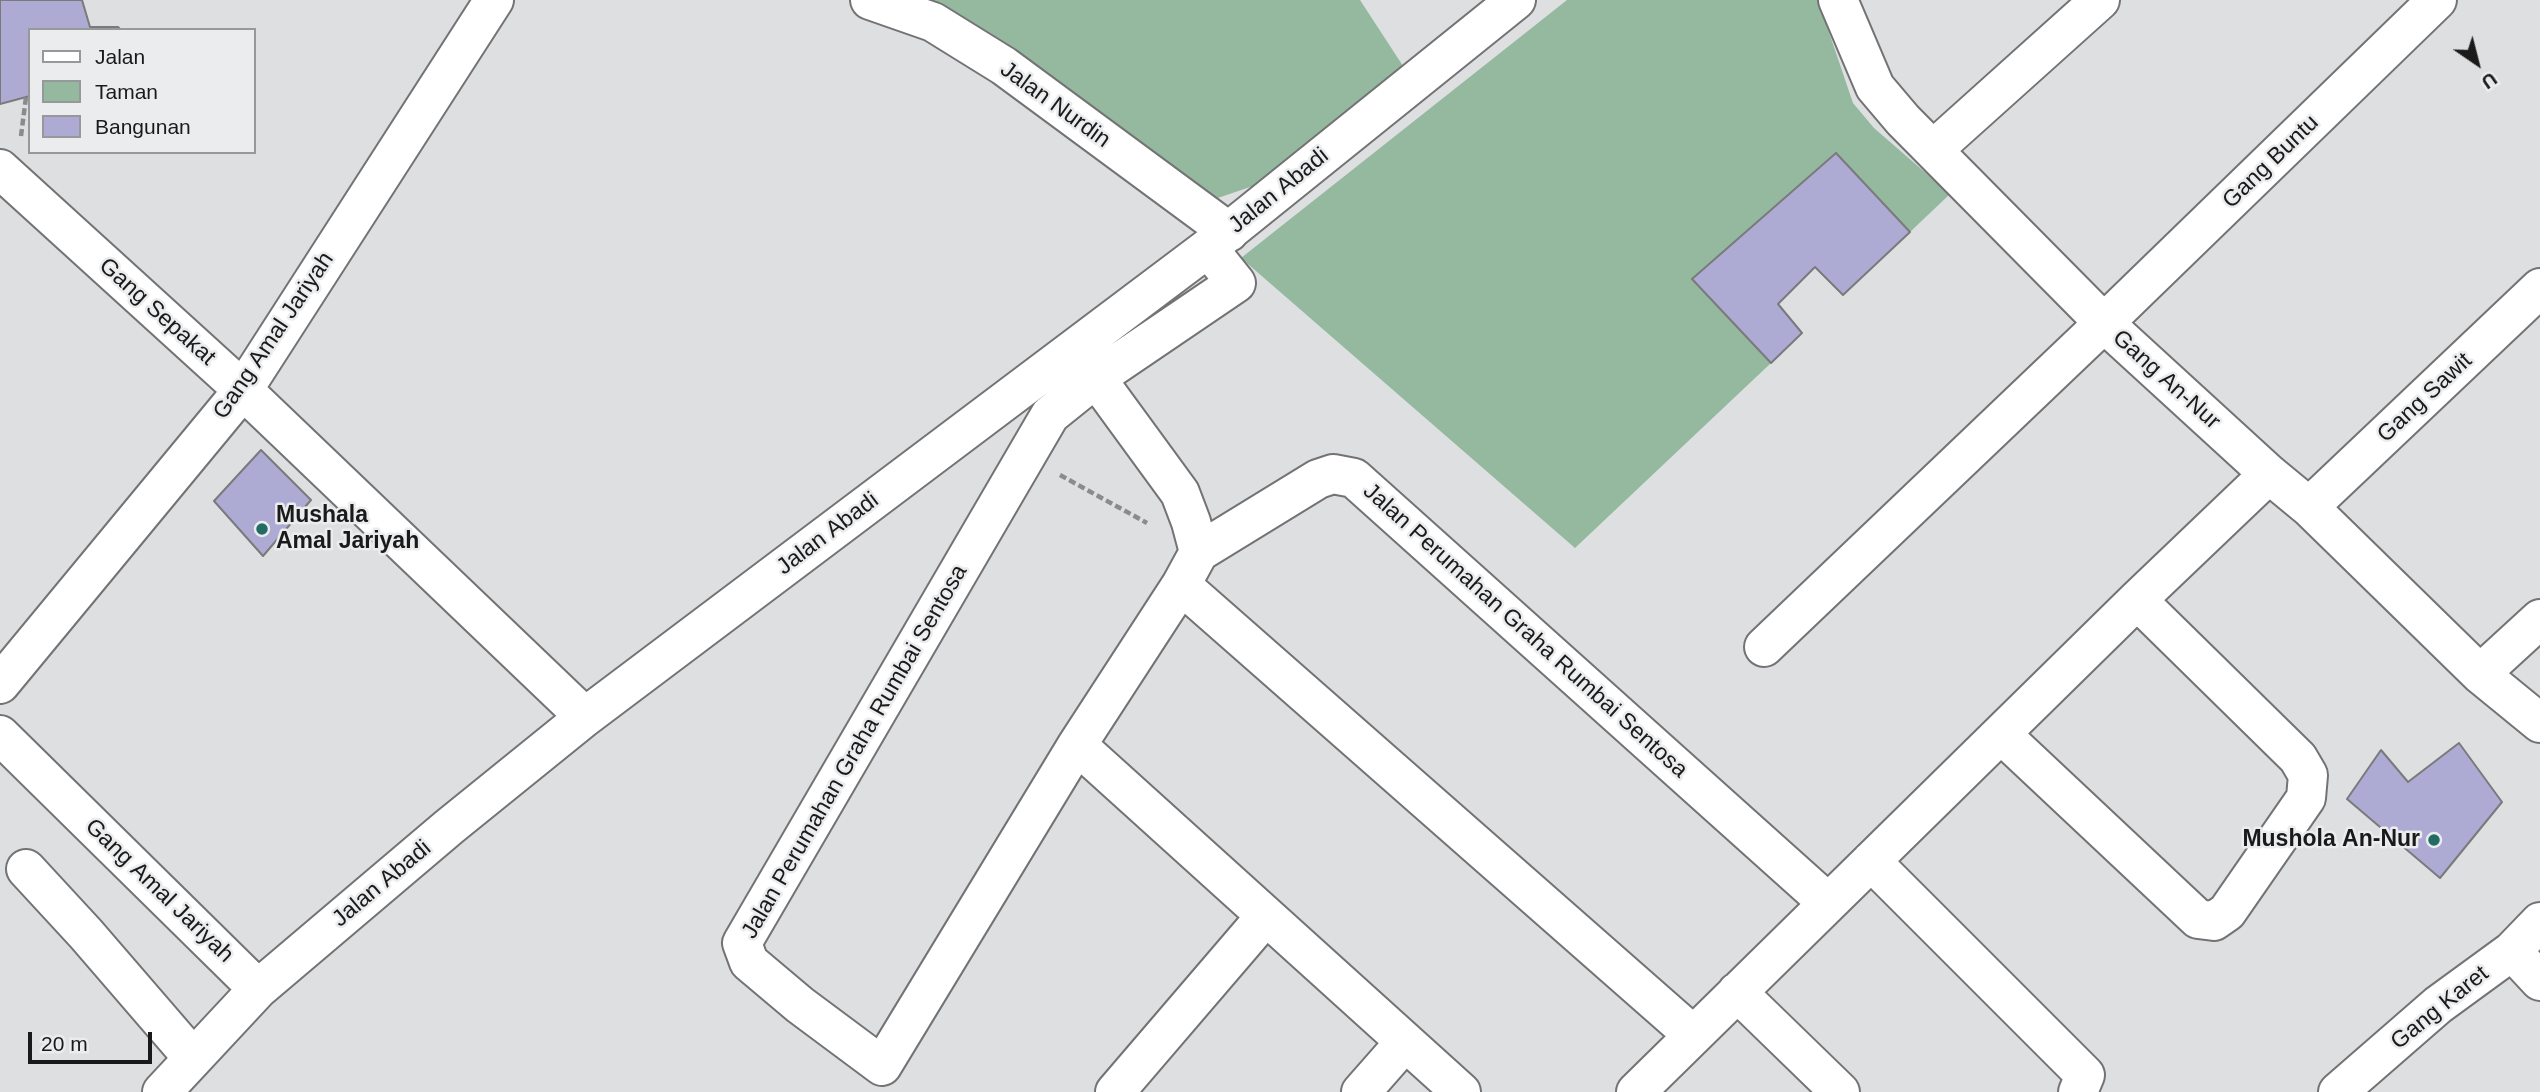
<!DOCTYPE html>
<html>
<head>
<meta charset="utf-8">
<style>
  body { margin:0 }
  #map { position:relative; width:2540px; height:1092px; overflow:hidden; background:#dedfe1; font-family:Helvetica,sans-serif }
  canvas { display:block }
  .legend { position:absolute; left:28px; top:28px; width:228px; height:126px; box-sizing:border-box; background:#ebecee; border:2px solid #97989a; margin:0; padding:9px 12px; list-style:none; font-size:21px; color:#1a1a1b }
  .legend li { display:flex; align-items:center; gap:14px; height:35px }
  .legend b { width:35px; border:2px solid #97989a }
  .north { position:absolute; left:2442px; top:28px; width:70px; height:70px; -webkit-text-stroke:5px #ebecee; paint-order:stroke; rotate:145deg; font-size:19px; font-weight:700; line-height:28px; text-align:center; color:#1a1a1b }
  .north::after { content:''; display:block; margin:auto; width:24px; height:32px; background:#1a1a1b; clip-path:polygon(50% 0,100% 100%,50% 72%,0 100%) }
  .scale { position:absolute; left:28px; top:1032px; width:124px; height:32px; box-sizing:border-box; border:4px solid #1a1a1b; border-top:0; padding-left:9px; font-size:21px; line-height:24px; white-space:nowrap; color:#1a1a1b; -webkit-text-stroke:5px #ebecee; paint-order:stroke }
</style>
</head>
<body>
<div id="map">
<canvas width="2540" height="1092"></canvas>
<ul class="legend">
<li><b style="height:9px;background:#fff"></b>Jalan</li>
<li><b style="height:19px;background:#94b99f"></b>Taman</li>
<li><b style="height:19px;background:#adabd4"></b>Bangunan</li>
</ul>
<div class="north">U</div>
<div class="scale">20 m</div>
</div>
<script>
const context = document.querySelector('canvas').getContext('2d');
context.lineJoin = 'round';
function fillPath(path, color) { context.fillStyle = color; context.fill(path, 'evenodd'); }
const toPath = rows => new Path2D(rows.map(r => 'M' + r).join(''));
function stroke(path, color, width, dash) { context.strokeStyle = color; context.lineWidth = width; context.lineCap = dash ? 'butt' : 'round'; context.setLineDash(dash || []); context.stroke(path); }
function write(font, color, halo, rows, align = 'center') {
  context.font = font + ' Helvetica,sans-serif'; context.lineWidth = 5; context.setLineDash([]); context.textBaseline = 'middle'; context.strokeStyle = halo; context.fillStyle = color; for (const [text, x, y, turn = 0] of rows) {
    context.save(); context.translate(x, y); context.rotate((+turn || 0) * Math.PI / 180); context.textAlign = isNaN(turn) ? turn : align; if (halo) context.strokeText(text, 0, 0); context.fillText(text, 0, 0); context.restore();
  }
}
fillPath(toPath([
  [934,0,1360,0,1405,69,1261,188,1250,187,1215,199,1165,169],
  [1567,0,1818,0,1853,103,1874,128,1950,194,1910,232,1835,153,1693,278,1771,363,1575,548,1241,258]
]), '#94b99f');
const building = toPath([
  [0,0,82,0,90,27,118,27,121,30,30,30,30,96,0,104,0,0],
  [1836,153,1910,232,1843,295,1815,267,1778,304,1802,333,1771,363,1692,279,1836,153],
  [261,450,311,500,263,556,214,501,261,450],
  [2459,743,2502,802,2440,878,2347,799,2381,750,2408,782,2459,743]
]);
fillPath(building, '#adabd4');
stroke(building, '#7a7a7c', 2);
const minor = toPath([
  [870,0,933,22,1004,66,1229,232],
  [1838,0,1875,87,1903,120,2104,323,2269,474,2309,507,2480,674,2540,723],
  [1933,150,2100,0],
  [0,169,243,390,585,717],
  [1208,248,1236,283,1096,378,1050,415,742,943,749,962,800,1005,882,1066,1077,745,1181,585,1199,552,1318,479,1333,474,1354,478,1828,903],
  [1076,366,1096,378,1180,493,1191,522,1199,552],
  [2309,507,2540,288],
  [1181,585,1693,1035],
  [1764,647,2104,323,2437,0],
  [2480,674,2540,619],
  [0,684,243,390,494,0],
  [2001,734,2198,919,2214,921,2227,912,2306,798,2308,775,2298,758,2137,600],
  [0,735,258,989],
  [1077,745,1461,1092],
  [1871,861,2085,1075,2078,1092],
  [26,869,86,934,193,1058],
  [2512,951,2540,981],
  [1737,992,1840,1092],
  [162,1092,258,989,449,827,585,717,1208,248,1516,0],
  [1115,1092,1265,917],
  [1361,1092,1405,1042],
  [1636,1092,2137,600,2269,474],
  [2338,1092,2438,1005,2512,951,2540,922]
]);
stroke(minor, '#737375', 42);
stroke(toPath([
  [21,136,26,97],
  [1060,475,1147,523]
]), '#8b8b8d', 4.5, [7, 3.5]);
stroke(minor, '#fff', 38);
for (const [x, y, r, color] of [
  [262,529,7,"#236c65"],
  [2434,840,7,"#236c65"]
]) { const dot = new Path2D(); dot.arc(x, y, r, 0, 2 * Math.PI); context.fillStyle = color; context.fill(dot); stroke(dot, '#ebecee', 2.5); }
write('23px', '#1a1a1b', '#ebecee', [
  ["Jalan Nurdin",1055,105,36],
  ["Gang Buntu",2271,162,-44],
  ["Jalan Abadi",1279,191,-39],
  ["Gang Sepakat",157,312,42],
  ["Gang Amal Jariyah",274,336,-56],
  ["Gang An-Nur",2166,380,42],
  ["Gang Sawit",2425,398,-43],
  ["Jalan Abadi",828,534,-37],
  ["Jalan Perumahan Graha Rumbai Sentosa",1525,631,42],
  ["Jalan Perumahan Graha Rumbai Sentosa",855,752,-60],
  ["Jalan Abadi",382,884,-40],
  ["Gang Amal Jariyah",159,891,44],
  ["Gang Karet",2440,1008,-39]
]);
write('bold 23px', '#1a1a1b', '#ebecee', [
  ["Mushala",276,516],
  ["Amal Jariyah",276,542],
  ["Mushola An-Nur",2420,840,"right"]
], 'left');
</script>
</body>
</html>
